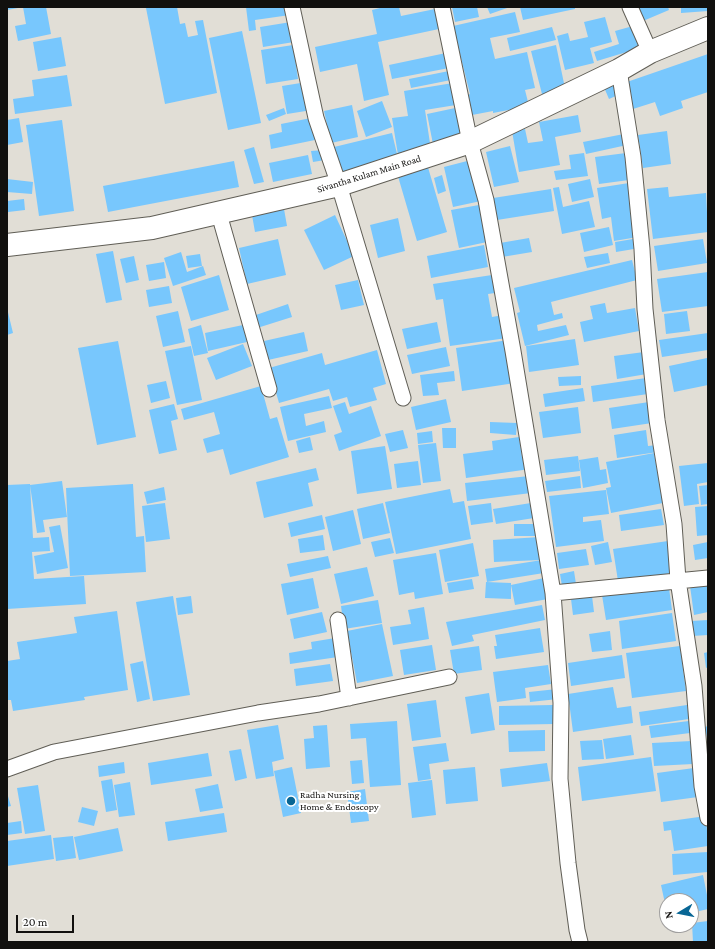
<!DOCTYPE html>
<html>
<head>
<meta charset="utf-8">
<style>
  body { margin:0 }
  #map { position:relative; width:715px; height:949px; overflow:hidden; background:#e1ded6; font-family:"Crimson Pro",serif }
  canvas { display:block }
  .frame { position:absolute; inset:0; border:8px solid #11100e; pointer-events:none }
  .north { position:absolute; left:659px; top:893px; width:40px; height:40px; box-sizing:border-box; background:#fff; border:1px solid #a09f9f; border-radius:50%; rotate:260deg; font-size:11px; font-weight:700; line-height:16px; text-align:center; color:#11100e }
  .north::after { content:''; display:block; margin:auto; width:14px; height:18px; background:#086695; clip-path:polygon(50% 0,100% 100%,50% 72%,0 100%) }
  .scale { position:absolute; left:16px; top:915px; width:58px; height:18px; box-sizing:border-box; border:2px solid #11100e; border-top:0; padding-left:5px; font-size:12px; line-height:14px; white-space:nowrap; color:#11100e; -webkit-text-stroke:3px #fff; paint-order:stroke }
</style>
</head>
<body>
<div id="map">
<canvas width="715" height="949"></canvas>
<div class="frame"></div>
<div class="north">N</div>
<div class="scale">20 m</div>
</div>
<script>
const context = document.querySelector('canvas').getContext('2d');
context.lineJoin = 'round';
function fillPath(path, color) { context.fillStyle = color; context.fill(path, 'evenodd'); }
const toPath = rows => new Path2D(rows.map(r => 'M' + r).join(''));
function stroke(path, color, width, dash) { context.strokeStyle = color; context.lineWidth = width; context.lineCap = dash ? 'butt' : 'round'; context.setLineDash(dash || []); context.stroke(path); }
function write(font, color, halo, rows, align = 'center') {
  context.font = font + ' "Crimson Pro",serif'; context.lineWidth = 4; context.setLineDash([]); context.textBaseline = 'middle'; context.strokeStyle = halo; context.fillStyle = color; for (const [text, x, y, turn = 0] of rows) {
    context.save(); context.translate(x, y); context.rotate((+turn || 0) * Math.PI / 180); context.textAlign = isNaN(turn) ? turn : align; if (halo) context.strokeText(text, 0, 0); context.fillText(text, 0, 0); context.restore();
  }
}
fillPath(toPath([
  [7,7,18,7,18,8,7,10],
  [23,7,46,7,51,34,18,41,15,26,26,24],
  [151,7,177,7,180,24,185,23,188,37,198,35,195,21,203,20,217,93,165,104,146,8],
  [246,7,289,7,290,15,255,20,256,30,249,31],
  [384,7,399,7,401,16,435,9,439,29,378,42,389,95,364,101,357,64,320,72,315,47,377,34,372,10],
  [452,7,477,7,479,17,455,22],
  [487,7,510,7,490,14],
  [520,7,575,7,575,9,523,20],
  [638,7,668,7,669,10,643,21],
  [681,7,708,7,708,11,681,13],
  [515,12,520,32,490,38,495,59,527,52,535,88,525,90,529,106,493,113,493,111,472,115,468,95,470,94,453,26],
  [605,17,612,42,590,48,594,63,565,70,557,36,568,33,570,41,588,37,584,22],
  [291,22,294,42,263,47,260,27],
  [633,26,640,48,597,61,594,52,619,44,615,31],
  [552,27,556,40,510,51,507,38],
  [242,31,261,123,228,130,209,38],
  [61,37,66,66,38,71,33,42],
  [293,45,298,79,266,84,261,50],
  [556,45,566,93,543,98,531,51],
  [446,53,449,68,392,79,389,65],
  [708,54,708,92,681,101,683,108,660,116,655,102,633,109,624,83],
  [449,71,451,80,411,88,409,79],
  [67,75,72,106,15,114,13,99,34,96,32,80],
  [611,81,618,95,609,99,603,85],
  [307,82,312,110,287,114,282,86],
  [453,83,456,105,425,110,431,150,398,155,392,118,408,116,404,91],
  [382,101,392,127,366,137,357,111],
  [352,105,358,137,331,143,324,111],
  [460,107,466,138,433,144,427,114],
  [284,108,286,114,269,121,266,115],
  [578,115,581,132,555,137,560,165,519,172,512,131,525,129,528,143,543,141,539,122],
  [19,118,23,142,7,145,7,120],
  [311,118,315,140,271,149,269,135,282,132,281,124],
  [62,120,74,211,39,216,26,125],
  [667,131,671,164,643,168,638,135],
  [392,133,399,162,341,176,334,147],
  [624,134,627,145,586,154,583,142],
  [510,146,519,182,494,187,486,152],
  [254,147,264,182,254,184,244,150],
  [324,150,325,160,313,162,311,151],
  [584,153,588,176,556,180,554,171,571,169,569,155],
  [626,153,629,180,599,184,595,157],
  [308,155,312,174,273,182,269,163],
  [471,160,481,201,453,207,444,167],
  [234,161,239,187,108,212,103,186],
  [427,164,447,232,417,241,397,173],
  [442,175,446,191,438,194,434,178],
  [7,179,33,182,32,194,7,192],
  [590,179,594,197,572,202,568,184],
  [629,183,638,237,614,241,611,217,602,219,597,188],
  [559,187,563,207,589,201,595,227,562,234,553,188],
  [668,187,669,197,706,193,708,232,653,239,647,189],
  [551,189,554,211,497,220,493,198],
  [24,199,25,210,8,212,7,201],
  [479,205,487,242,459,248,451,210],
  [284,209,287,226,255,232,252,215],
  [335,215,354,256,324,270,304,230],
  [398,218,405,251,378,258,370,225],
  [609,227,613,245,584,252,580,233],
  [529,238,532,252,502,257,500,243],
  [278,239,286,275,247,284,239,248],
  [633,239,634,249,616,252,615,242],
  [703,239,707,263,658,271,654,246],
  [484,245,488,267,431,278,427,256],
  [113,251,122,300,106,303,96,254],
  [181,252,187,272,203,266,206,275,173,286,164,258],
  [608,253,610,263,587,268,584,257],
  [200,254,202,266,188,268,186,256],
  [134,256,139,280,126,283,120,259],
  [632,260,637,280,551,302,554,315,562,313,563,318,537,325,538,331,566,325,569,335,525,346,517,313,520,312,514,288],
  [164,262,166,278,149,281,146,265],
  [708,272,708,306,662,312,657,279],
  [219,275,229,310,191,321,181,287],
  [492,275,495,293,488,294,492,317,503,315,507,338,450,346,443,299,436,300,433,284],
  [358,280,364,305,341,310,335,285],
  [169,286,172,303,149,307,146,290],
  [605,303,607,313,635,308,639,331,584,342,580,322,593,319,590,306],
  [288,304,292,317,254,329,250,317],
  [7,308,13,333,7,335],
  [178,311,185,342,163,347,156,316],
  [687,311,690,331,666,334,664,314],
  [437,322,441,342,407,349,402,329],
  [201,325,208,353,194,356,188,329],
  [243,325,247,342,208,351,205,333],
  [304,332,308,351,268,360,264,341],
  [708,333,708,350,662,357,659,340],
  [575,339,579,365,529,372,526,346],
  [508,340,515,383,462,391,456,348],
  [118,341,136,437,97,445,78,348],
  [243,344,252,366,216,380,207,358],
  [191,346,202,400,177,405,165,351],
  [446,347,450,366,412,374,407,355],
  [377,350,386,384,373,388,377,400,350,407,347,397,333,401,329,389,279,403,269,368,322,353,325,365],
  [644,352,647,374,617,379,614,356],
  [707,358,708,385,674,392,669,366],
  [454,371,455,381,437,383,439,395,423,396,420,375],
  [581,376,581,385,559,386,558,377],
  [646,378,648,394,593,402,591,386],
  [166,381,170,398,151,403,147,385],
  [261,386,270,419,277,417,289,457,230,475,223,449,207,453,203,439,220,434,214,412,184,420,181,409],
  [583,388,585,401,545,407,543,394],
  [329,396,332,408,304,414,306,426,324,421,326,432,288,441,280,407],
  [446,399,451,422,416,430,411,407],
  [345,402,349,414,371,406,381,436,339,451,334,435,342,432,333,406],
  [649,402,652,423,612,429,609,408],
  [174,404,178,419,171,421,177,450,159,454,149,410],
  [578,407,581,433,543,438,539,412],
  [490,422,517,423,516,435,490,433],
  [442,428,456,428,456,448,443,448],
  [403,430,408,448,390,452,385,434],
  [646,430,648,446,657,445,658,452,617,458,614,435],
  [432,431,433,442,418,444,417,433],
  [310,437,313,450,299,453,296,441],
  [519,437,522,457,528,456,530,469,466,478,463,454,493,450,492,441],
  [436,443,441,481,423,483,418,445],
  [385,446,392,489,357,494,351,451],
  [654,453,663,503,611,513,606,488,611,487,606,462],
  [578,456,580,471,546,475,544,460],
  [598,457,600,470,606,469,608,483,583,488,579,460],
  [418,461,421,485,397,488,394,464],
  [708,463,708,482,697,484,699,504,684,506,679,466],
  [316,468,319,480,308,483,313,506,264,518,256,482],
  [529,476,531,493,467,501,465,483],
  [580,476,581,488,547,492,545,481],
  [62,481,67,517,43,520,45,532,37,533,30,485],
  [30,484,33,538,49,537,50,551,32,552,34,579,84,576,86,604,7,609,7,485],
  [133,484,136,537,144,536,146,572,70,576,66,488],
  [708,485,708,504,701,505,699,486],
  [164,487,166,500,147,504,144,492],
  [450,489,453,503,464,501,471,539,396,554,385,502],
  [606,490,609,514,583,517,583,522,601,520,604,541,556,547,549,496],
  [165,503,170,539,146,542,142,506],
  [383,503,390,533,363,539,357,509],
  [491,503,493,522,471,525,468,506],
  [531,503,534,518,496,524,493,509],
  [708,506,708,535,697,536,695,507],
  [661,509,664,525,621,531,619,515],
  [353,510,361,544,333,551,325,517],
  [322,515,325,529,291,537,288,523],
  [514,524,536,524,536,536,514,536],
  [60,525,68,568,37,574,34,556,54,552,49,527],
  [323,535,325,550,300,553,298,539],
  [540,537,541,560,494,562,493,540],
  [390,538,394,553,375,557,371,542],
  [668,541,672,573,618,581,613,549],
  [608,542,612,562,595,565,591,546],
  [708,542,708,558,695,560,693,545],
  [473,543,479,576,445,582,439,550],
  [586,549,589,565,559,569,557,553],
  [436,553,443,594,415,599,414,592,399,595,393,560],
  [328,556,331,568,290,577,287,564],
  [542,560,544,573,487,582,485,569],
  [367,567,374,596,341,604,334,574],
  [574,571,576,584,562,586,560,574],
  [313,578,319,608,287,615,281,584],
  [544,578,548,599,515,605,511,585],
  [472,579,474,589,449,593,447,583],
  [486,582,511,583,511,599,485,598],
  [708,583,708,612,694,615,690,586],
  [669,588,672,610,606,620,602,595,637,589,638,593],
  [173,596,190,695,153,701,136,602],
  [191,596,193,613,178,615,176,598],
  [592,596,594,612,573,615,571,599],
  [378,600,382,623,344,629,341,606],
  [542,605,545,620,472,635,474,641,452,646,446,622],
  [424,607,429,639,393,645,390,627,411,624,408,610],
  [117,611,128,690,84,697,85,700,13,711,11,700,7,700,7,661,20,659,17,642,77,633,74,617],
  [322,612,327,632,294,639,290,619],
  [672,613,676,641,622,649,619,621],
  [708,620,708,635,692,636,691,621],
  [382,624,393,676,357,683,347,631],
  [540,628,544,652,496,659,494,646,497,646,495,635],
  [610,631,612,650,592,652,589,634],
  [335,638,338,657,290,664,289,653,312,649,311,642],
  [432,645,436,670,404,675,400,650],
  [479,646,482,670,454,674,450,650],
  [680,646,686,691,632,698,626,653],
  [708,652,708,667,706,668,704,653],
  [622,655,625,678,571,686,568,663],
  [143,661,150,699,137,702,130,664],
  [330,664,333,681,296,686,294,669],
  [548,665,551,684,525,688,526,698,497,702,493,672],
  [613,687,617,708,631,706,633,723,573,732,568,694],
  [557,689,558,699,530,702,529,692],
  [489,693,495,730,471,734,465,697],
  [436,700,441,737,412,741,407,704],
  [553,705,554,724,499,725,499,706],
  [687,705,689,719,641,726,639,712],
  [397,721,401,785,370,787,366,738,351,739,350,724],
  [689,721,690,733,651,738,649,726],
  [278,725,284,759,272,762,274,776,256,779,247,730],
  [327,725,330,767,306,769,304,739,314,738,313,726],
  [708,726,708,738,707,738,705,727],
  [545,730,545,751,509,752,508,731],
  [631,735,634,755,606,759,603,739],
  [602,740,604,759,582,760,580,741],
  [692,741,693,764,654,766,652,743],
  [446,743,449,761,429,764,431,779,418,781,413,747],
  [241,749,247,778,235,781,229,751],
  [208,753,212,776,151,785,148,763],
  [651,757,656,791,582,801,578,767],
  [362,760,364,783,352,784,350,761],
  [124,762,125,773,99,777,98,766],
  [547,763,550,781,502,787,500,769],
  [292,767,301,813,283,817,274,771],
  [475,767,478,801,446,804,443,770],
  [694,768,698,797,661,802,657,773],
  [112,779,117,810,106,812,101,781],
  [432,780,436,815,412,818,408,783],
  [130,782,135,815,119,817,114,785],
  [218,784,223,808,200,812,195,789],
  [38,785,45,831,25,834,17,788],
  [365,789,369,821,351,823,347,792],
  [7,793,11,806,7,807],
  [82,807,98,811,94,826,78,822],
  [224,813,227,832,168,841,165,822],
  [706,816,708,846,674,851,671,830,664,831,663,822],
  [21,821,22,833,7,835,7,823],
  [118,828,123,851,79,860,74,837],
  [51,835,54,859,7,866,7,841],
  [73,836,76,858,56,861,53,838],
  [708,852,708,872,673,875,672,854],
  [703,875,708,900,708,909,691,913,691,901,667,901,666,908,661,885],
  [708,921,708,942,693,942,692,923]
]), '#78c7fd');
const street = toPath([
  [292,7,316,118,339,185,403,398],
  [442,7,470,142,486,200,513,351,553,593,561,703,560,779,568,863,577,930,580,942],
  [630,7,650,52],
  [619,70,633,157,642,249,645,309,657,420,674,524,678,580,694,686,702,786,708,818],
  [219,214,269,389],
  [553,593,708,578],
  [338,620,349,698],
  [7,769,54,752,258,713,319,704,449,677]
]);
const secondary = toPath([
  [7,245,152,228,339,185,470,142,619,70,650,52,708,28]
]);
stroke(street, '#605e56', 17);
stroke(secondary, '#605e56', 24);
stroke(street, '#fff', 15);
stroke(secondary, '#fff', 22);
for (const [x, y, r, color] of [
  [291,801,5,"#086695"]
]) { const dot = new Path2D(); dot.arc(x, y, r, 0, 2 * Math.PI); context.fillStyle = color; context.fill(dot); stroke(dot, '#fff', 1.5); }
write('10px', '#11100e', '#fff', [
  ["Sivantha Kulam Main Road",369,174,-17]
]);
write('10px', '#11100e', '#fff', [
  ["Radha Nursing",300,795],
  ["Home & Endoscopy",300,807]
], 'left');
</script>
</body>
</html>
